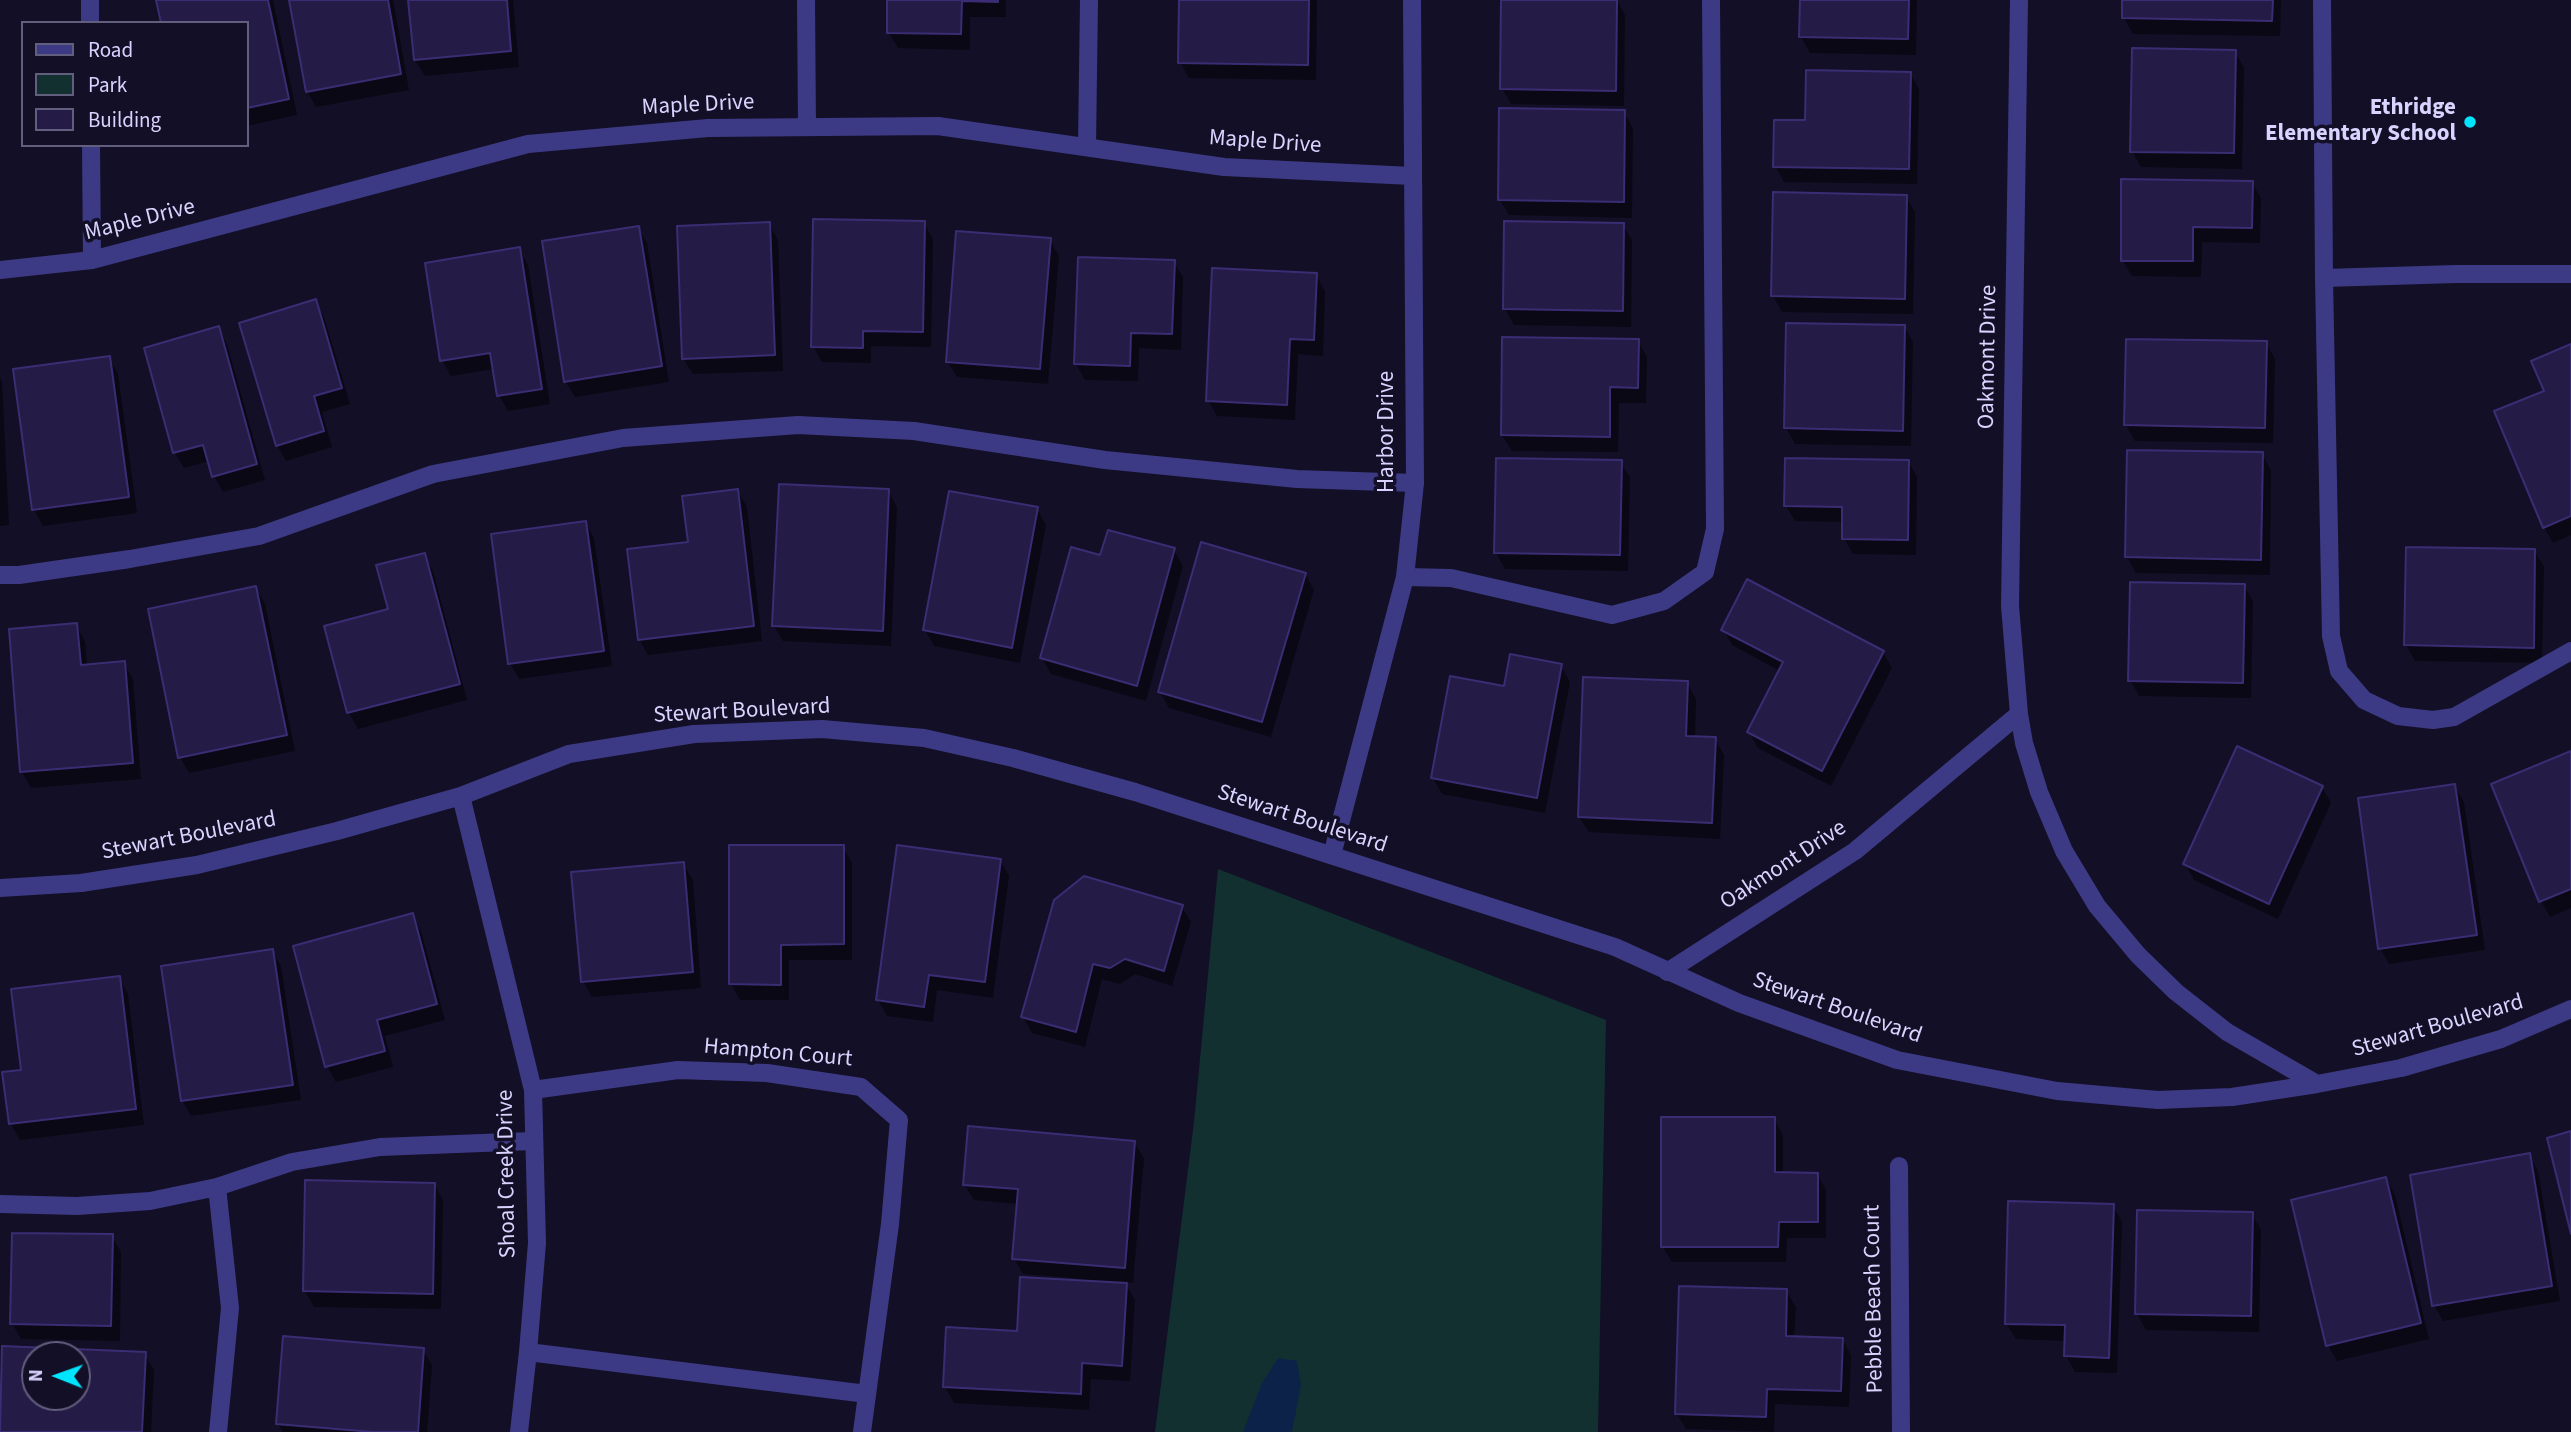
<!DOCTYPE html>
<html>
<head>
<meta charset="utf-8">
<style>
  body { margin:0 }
  #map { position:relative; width:2571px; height:1432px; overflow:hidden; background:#130f26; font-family:"Source Sans 3",sans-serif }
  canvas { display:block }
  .legend { position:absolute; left:21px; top:21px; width:228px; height:126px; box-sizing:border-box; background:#130f26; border:2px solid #625e7d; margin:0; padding:9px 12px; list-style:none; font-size:21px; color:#d9d4ff }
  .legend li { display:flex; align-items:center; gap:14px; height:35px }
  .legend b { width:35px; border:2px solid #625e7d }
  .north { position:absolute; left:21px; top:1341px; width:70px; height:70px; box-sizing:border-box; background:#130f26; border:2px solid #625e7d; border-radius:50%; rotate:271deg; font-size:19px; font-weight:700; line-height:28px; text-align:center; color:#d9d4ff }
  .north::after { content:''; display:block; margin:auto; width:24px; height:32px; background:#00e5ff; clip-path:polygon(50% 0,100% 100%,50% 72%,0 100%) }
</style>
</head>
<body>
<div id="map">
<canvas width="2571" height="1432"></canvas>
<ul class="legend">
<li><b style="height:9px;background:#3d3a85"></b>Road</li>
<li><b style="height:19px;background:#12302f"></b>Park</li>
<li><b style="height:19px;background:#241b47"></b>Building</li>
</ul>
<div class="north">N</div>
</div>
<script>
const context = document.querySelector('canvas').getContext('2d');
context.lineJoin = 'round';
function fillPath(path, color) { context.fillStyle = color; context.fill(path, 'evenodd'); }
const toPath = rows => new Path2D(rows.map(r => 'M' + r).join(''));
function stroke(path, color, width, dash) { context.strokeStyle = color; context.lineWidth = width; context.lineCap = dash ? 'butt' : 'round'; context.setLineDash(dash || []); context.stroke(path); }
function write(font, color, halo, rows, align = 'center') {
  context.font = font + ' "Source Sans 3",sans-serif'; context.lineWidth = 7; context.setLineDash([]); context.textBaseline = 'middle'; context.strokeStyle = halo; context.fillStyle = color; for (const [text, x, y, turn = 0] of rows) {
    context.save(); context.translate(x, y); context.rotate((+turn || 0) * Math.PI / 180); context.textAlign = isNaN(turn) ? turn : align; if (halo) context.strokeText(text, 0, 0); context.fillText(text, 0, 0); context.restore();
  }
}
fillPath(toPath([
  [1218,869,1606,1020,1598,1432,1155,1432,1194,1122]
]), '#12302f');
fillPath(toPath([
  [1278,1358,1297,1361,1301,1385,1292,1432,1243,1432,1262,1383]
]), '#0c2248');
fillPath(toPath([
  [158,0,273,0,297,115,247,126,247,23],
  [291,0,393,0,409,90,316,107,307,91],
  [409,0,513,0,519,67,425,76,415,60],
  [889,0,1006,0,1006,17,970,17,970,50,898,48,889,33],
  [1181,0,1317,0,1316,80,1189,78,1180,62],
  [1503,0,1617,0,1625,15,1624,106,1511,104,1502,88],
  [1802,0,1917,0,1916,55,1810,53,1801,37],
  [2124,0,2281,0,2280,36,2133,34,2124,18],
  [2235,52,2244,68,2242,169,2141,167,2132,151],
  [1910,73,1919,89,1917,184,1784,182,1775,166],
  [1624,112,1633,128,1632,218,1509,215,1500,200],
  [2252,183,2261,198,2260,243,2202,242,2201,277,2132,276,2122,260],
  [1906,197,1915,212,1913,314,1782,312,1773,296],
  [924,223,933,239,931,347,871,346,871,363,822,362,813,346],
  [769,224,778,240,783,371,693,374,683,358],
  [1623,225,1632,240,1631,327,1514,325,1505,309],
  [638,228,647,243,669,382,575,397,565,381],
  [1050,240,1059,256,1048,384,957,377,947,361],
  [519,249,528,265,550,404,508,411,499,395,494,369,451,376,442,360],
  [1173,261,1183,277,1181,350,1139,348,1138,381,1085,380,1076,364],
  [1316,275,1325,291,1323,356,1298,354,1295,420,1217,416,1208,400],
  [315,302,324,317,350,404,322,412,332,447,286,461,277,445],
  [1904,326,1913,342,1911,446,1795,444,1786,428],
  [218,328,227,344,265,480,223,492,214,476,209,461,184,468,175,453,146,349],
  [1638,341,1647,357,1646,403,1619,403,1618,452,1512,451,1502,435],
  [2266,343,2275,359,2273,443,2135,441,2126,425],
  [2571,346,2571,535,2553,543,2544,527,2546,392],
  [109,358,118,374,137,513,43,526,34,510],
  [0,378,2,381,9,525,0,526],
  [2262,454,2271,470,2270,575,2136,573,2127,557],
  [1908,461,1917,477,1916,555,1853,554,1844,538,1844,522,1795,521,1786,506],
  [1620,462,1630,477,1628,571,1505,569,1496,553],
  [738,491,747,507,762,641,648,655,639,639,690,543],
  [888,491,897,507,891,646,783,641,774,626],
  [1037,509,1046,525,1020,663,934,646,925,630],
  [585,522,594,538,612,666,519,679,510,663],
  [1174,550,1183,566,1146,701,1051,674,1042,658,1102,558],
  [2534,551,2544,566,2542,663,2415,661,2406,645],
  [424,555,433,571,467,700,358,729,349,713,326,627,390,610],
  [1305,574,1314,590,1271,737,1169,708,1160,692],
  [2244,586,2253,601,2251,698,2139,696,2130,680],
  [256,588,265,604,295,751,189,773,180,757],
  [76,625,85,641,87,666,124,663,133,679,141,779,31,788,22,772],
  [1723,629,1883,652,1892,668,1831,786,1758,748,1749,732,1780,671,1732,645],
  [1561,666,1570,682,1545,813,1442,794,1433,778,1505,688],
  [1687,683,1696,699,1695,738,1715,739,1724,755,1720,839,1589,832,1579,817],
  [2571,753,2571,908,2550,917,2541,901],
  [2454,786,2464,802,2485,950,2389,964,2380,948],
  [2322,787,2331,803,2278,919,2194,880,2185,864],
  [843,847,852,863,852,960,789,960,789,1000,740,1000,731,984],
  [1000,860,1009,876,993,998,937,990,933,1022,887,1016,878,1000],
  [683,864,693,880,701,988,592,997,583,981],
  [1055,901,1182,907,1191,922,1172,986,1135,974,1120,984,1102,979,1085,1047,1032,1033,1023,1017],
  [412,915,421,931,445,1020,385,1036,393,1067,336,1082,327,1066],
  [272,951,281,966,301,1100,191,1116,182,1100],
  [119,978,128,994,144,1125,20,1140,11,1124],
  [1774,1119,1783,1135,1783,1174,1817,1174,1826,1190,1826,1238,1787,1238,1786,1262,1672,1262,1662,1246],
  [1134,1142,1144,1158,1133,1283,1125,1282,1135,1300,1130,1381,1091,1379,1089,1410,954,1403,945,1387,1019,1333,1074,1282,1074,1278,1023,1274,1014,1258,1018,1204,974,1200,964,1184],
  [2529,1155,2538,1171,2560,1301,2443,1321,2434,1305],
  [2386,1179,2395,1195,2429,1339,2337,1361,2328,1345],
  [307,1182,434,1184,443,1200,441,1309,314,1307,305,1291],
  [2113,1206,2122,1222,2117,1373,2075,1372,2066,1356,2066,1341,2016,1339,2006,1323],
  [2252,1214,2261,1230,2259,1332,2146,1330,2137,1314],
  [112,1236,121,1252,120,1341,21,1339,12,1323],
  [1786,1291,1796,1307,1794,1338,1842,1339,1851,1355,1849,1407,1775,1404,1774,1432,1686,1429,1676,1413],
  [4,1348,144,1354,154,1370,151,1432,1,1432],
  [35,1355,77,1355,77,1397,35,1397],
  [423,1350,432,1365,427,1432,283,1432,278,1424]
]), '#0007');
const building = toPath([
  [156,0,268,0,289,99,247,108,247,23,161,23,156,0],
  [289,0,388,0,401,74,306,92,289,0],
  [408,0,507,0,511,51,414,60,408,0],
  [887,0,998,0,998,2,962,1,961,34,887,33,887,0],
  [1179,0,1309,0,1308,65,1178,63,1179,0],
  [1501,0,1617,0,1616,91,1500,89,1501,0],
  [1800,0,1909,0,1908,39,1799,37,1800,0],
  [2122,0,2273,0,2272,21,2122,18,2122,0],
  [2132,48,2236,50,2234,153,2130,152,2132,48],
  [1806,70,1911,72,1909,169,1773,167,1774,120,1805,120,1806,70],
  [1499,108,1625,110,1624,202,1498,200,1499,108],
  [2121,179,2253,181,2252,228,2193,227,2193,261,2121,261,2121,179],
  [1773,192,1907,195,1905,299,1771,296,1773,192],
  [813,219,925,221,923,332,863,331,863,348,811,347,813,219],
  [1504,221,1624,223,1623,311,1503,309,1504,221],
  [770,222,775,355,682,359,677,226,770,222],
  [639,226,662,366,564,382,542,241,639,226],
  [956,231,1051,238,1040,369,946,362,956,231],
  [520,247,542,389,497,396,490,353,440,361,425,263,520,247],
  [1078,257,1175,260,1172,334,1131,333,1130,366,1074,364,1078,257],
  [1212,268,1317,273,1314,340,1290,339,1287,405,1206,401,1212,268],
  [316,299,342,388,314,396,324,431,276,446,239,323,316,299],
  [1786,323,1905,325,1903,431,1784,428,1786,323],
  [219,326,257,464,212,477,203,445,173,453,144,348,219,326],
  [1502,337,1639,339,1638,388,1610,387,1610,437,1501,435,1502,337],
  [2126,339,2267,341,2265,428,2124,425,2126,339],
  [2571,344,2571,516,2543,528,2494,411,2544,391,2531,361,2571,344],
  [110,356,129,497,32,510,13,369,110,356],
  [2127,450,2263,452,2261,560,2125,557,2127,450],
  [1496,458,1622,460,1620,555,1494,553,1496,458],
  [1785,458,1909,460,1908,540,1842,539,1842,507,1784,506,1785,458],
  [779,484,889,489,883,631,772,626,779,484],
  [738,489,754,626,638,640,627,549,688,542,682,496,738,489],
  [949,491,1038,507,1012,648,923,630,949,491],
  [586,521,604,651,508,664,491,534,586,521],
  [1108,530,1175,548,1137,686,1040,658,1071,547,1100,555,1108,530],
  [1201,542,1306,573,1262,722,1158,692,1201,542],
  [2406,547,2535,549,2534,648,2404,645,2406,547],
  [425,553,460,684,347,713,324,626,388,609,376,565,425,553],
  [1747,579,1884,651,1822,771,1747,732,1783,662,1721,630,1747,579],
  [2130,582,2245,584,2243,683,2128,681,2130,582],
  [256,586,287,735,178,758,148,609,256,586],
  [77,623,81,665,125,661,133,763,20,772,9,629,77,623],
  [1510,654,1562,664,1537,798,1431,778,1450,676,1504,686,1510,654],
  [1583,677,1688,681,1686,736,1716,737,1712,823,1578,817,1583,677],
  [2237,746,2323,786,2269,904,2183,864,2237,746],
  [2571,751,2571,889,2539,902,2491,784,2571,751],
  [2455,784,2477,935,2378,949,2358,798,2455,784],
  [729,845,844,845,844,944,781,945,781,985,729,984,729,845],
  [897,845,1001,859,985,982,929,975,924,1007,876,1000,897,845],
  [684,862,693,972,581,982,571,872,684,862],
  [1084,876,1183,905,1164,971,1125,959,1110,968,1093,964,1076,1032,1021,1017,1054,900,1084,876],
  [413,913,437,1004,377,1020,385,1051,325,1067,293,946,413,913],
  [273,949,293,1085,181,1101,161,966,273,949],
  [120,976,136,1109,9,1124,2,1072,21,1070,11,989,120,976],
  [1661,1117,1775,1117,1775,1172,1818,1173,1818,1222,1779,1222,1778,1247,1661,1247,1661,1117],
  [968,1126,1135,1141,1125,1268,1012,1259,1018,1189,963,1185,968,1126],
  [2571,1131,2571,1234,2547,1138,2571,1131],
  [2530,1153,2552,1286,2432,1306,2410,1175,2530,1153],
  [2386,1177,2421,1323,2326,1346,2291,1200,2386,1177],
  [305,1180,435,1183,433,1294,303,1291,305,1180],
  [2008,1201,2114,1204,2109,1358,2064,1356,2065,1325,2005,1324,2008,1201],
  [2137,1210,2253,1212,2251,1316,2135,1314,2137,1210],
  [12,1233,113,1234,111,1326,10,1324,12,1233],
  [1020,1277,1127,1283,1122,1366,1082,1363,1081,1394,943,1387,946,1327,1017,1331,1020,1277],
  [1679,1286,1787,1289,1786,1336,1843,1338,1841,1391,1767,1389,1766,1417,1675,1414,1679,1286],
  [283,1336,424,1348,418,1432,373,1432,276,1424,283,1336],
  [2,1346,146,1352,142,1432,0,1432,2,1346],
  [35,1355,77,1355,77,1397,35,1397,35,1355]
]);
fillPath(building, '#241b47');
stroke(building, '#3b2d73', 2);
stroke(toPath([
  [2322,0,2324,278,2331,636,2339,671,2364,700,2398,716,2433,720,2454,717,2571,651],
  [1087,146,1089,0],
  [2324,278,2456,274,2571,274],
  [0,575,19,575,130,559,259,536,433,474,623,438,798,425,914,431,1105,460,1297,479,1415,483],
  [1405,577,1451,578,1612,615,1664,601,1705,572,1715,529,1711,0],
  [217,1187,230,1308,218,1432],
  [0,1204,77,1206,150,1201,217,1187,292,1162,380,1147,533,1141]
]), '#3d3a85', 18);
stroke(toPath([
  [90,0,90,23],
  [806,0,807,126],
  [2019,0,2010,606,2019,714,2024,743,2039,792,2064,851,2097,906,2138,955,2176,992,2227,1032,2317,1084],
  [91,145,92,260],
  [0,270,92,260,528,144,708,128,938,126,1224,167,1412,176],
  [461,796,533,1090,537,1243,528,1352,519,1432],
  [1332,855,1405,577,1415,483,1412,0],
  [0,888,81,883,197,865,337,831,461,796,569,754,694,734,822,729,924,738,1013,758,1135,792,1615,947,1739,1003,1897,1060,2057,1091,2158,1100,2232,1097,2317,1084,2401,1068,2501,1039,2571,1009],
  [1667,972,1855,851,2019,714],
  [533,1090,678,1070,767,1073,861,1087,899,1120,890,1224,862,1432],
  [1899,1166,1901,1432],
  [528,1352,867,1394]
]), '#3d3a85', 18);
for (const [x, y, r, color] of [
  [2470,122,7,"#00e5ff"]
]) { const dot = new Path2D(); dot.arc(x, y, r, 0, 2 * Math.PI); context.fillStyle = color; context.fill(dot); stroke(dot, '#130f26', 2.5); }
write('23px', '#d9d4ff', '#130f26', [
  ["Maple Drive",698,106,-3],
  ["Maple Drive",1265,143,4],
  ["Maple Drive",140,221,-14],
  ["Oakmont Drive",1989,357,-89],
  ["Harbor Drive",1388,432,-90],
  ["Stewart Boulevard",742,712,-3],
  ["Stewart Boulevard",1302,820,18],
  ["Stewart Boulevard",189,837,-11],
  ["Oakmont Drive",1784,866,-33],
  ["Stewart Boulevard",1837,1009,19],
  ["Stewart Boulevard",2438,1027,-16],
  ["Hampton Court",778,1054,5],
  ["Shoal Creek Drive",508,1174,-91],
  ["Pebble Beach Court",1875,1299,-91]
]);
write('bold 23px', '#d9d4ff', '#130f26', [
  ["Ethridge",2456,109],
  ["Elementary School",2456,135]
], 'right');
</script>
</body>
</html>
